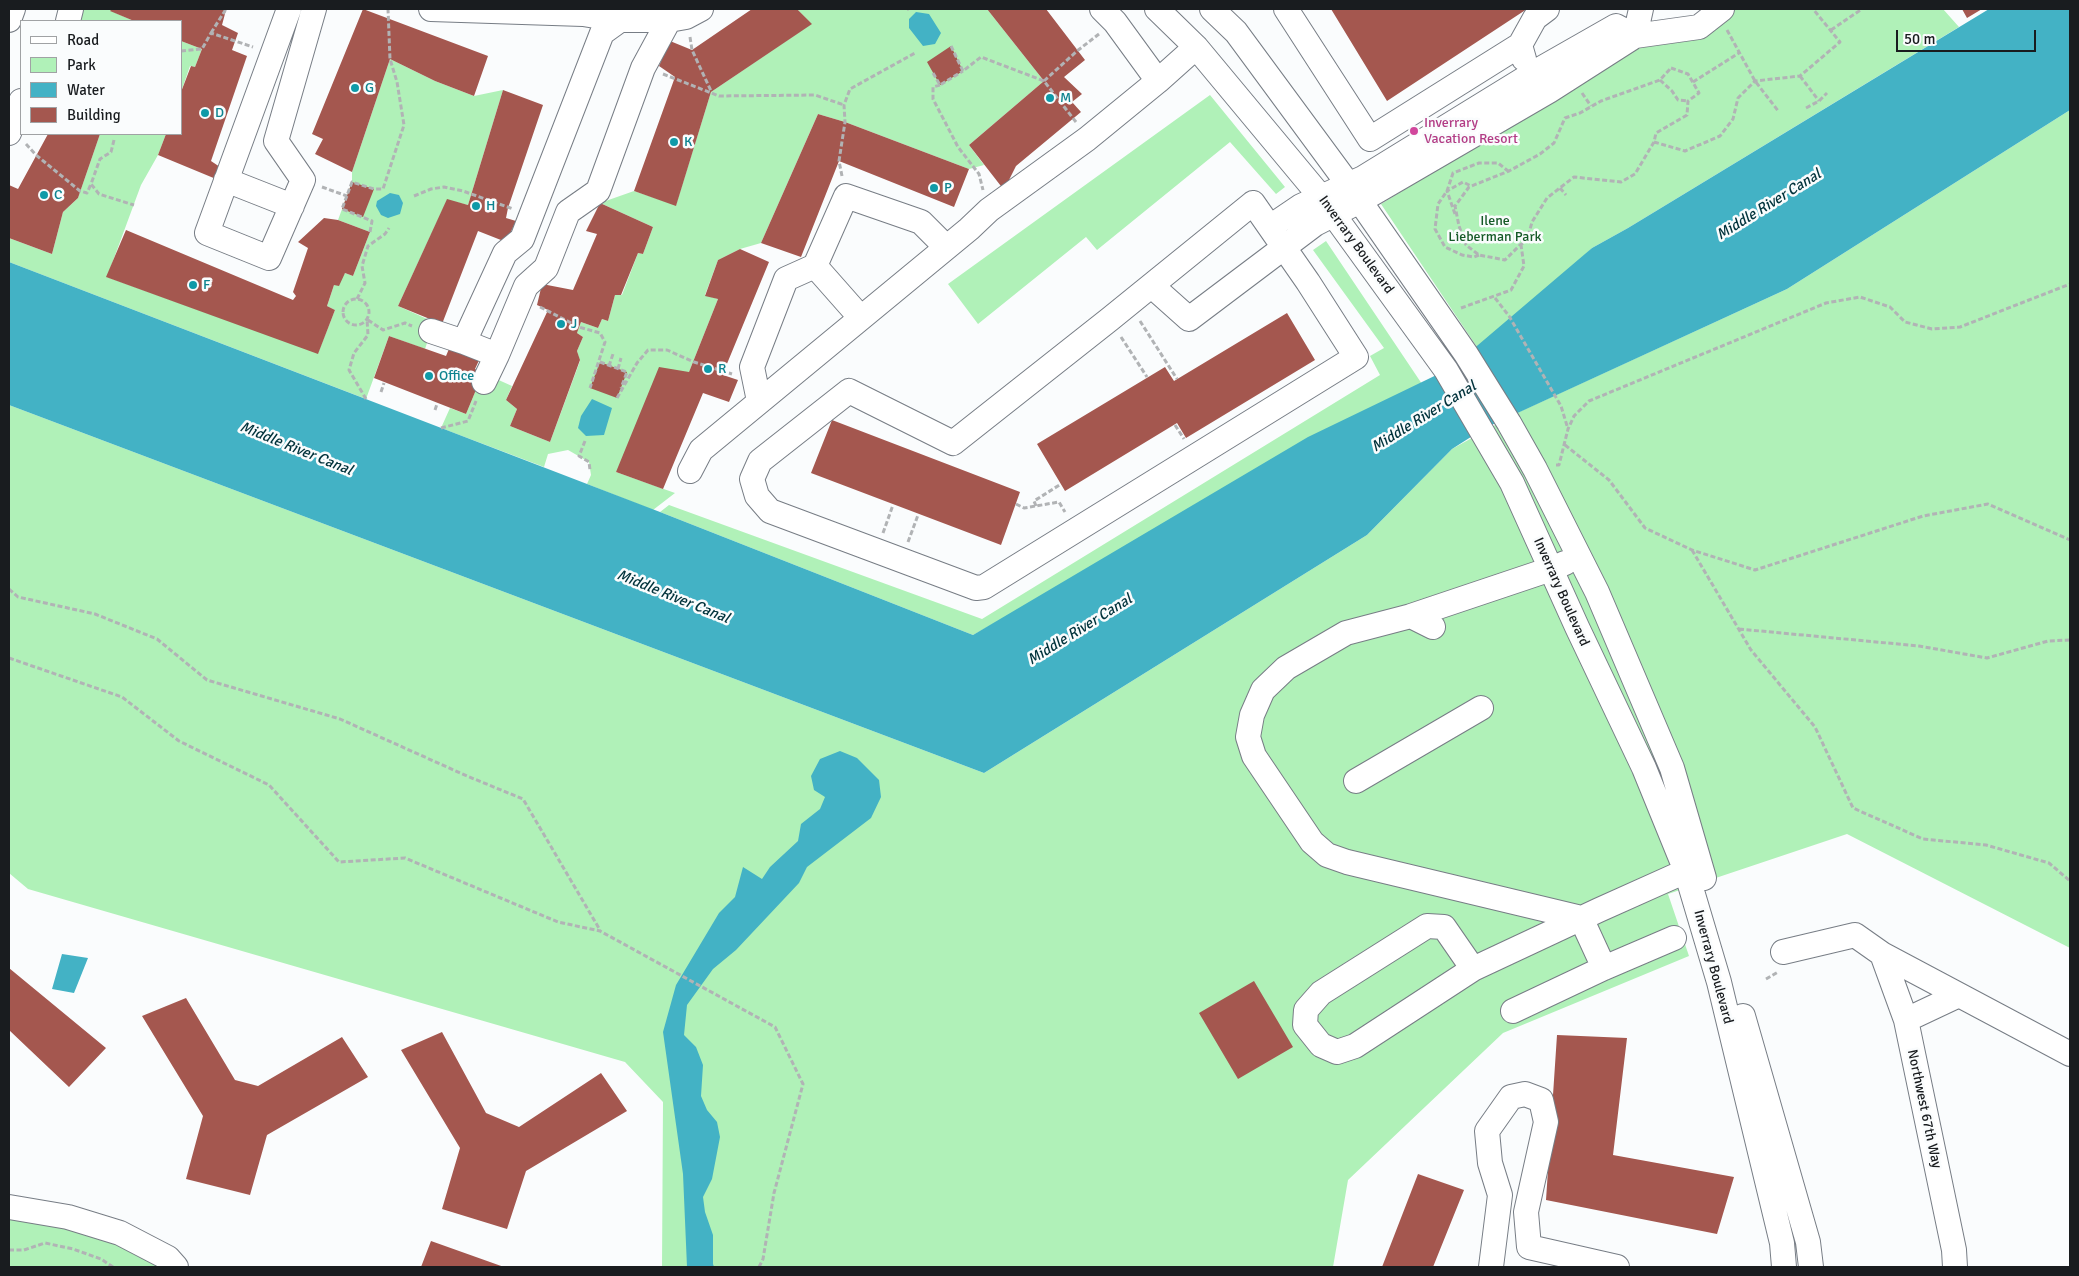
<!DOCTYPE html>
<html>
<head>
<meta charset="utf-8">
<style>
  body { margin:0 }
  #map { position:relative; width:2079px; height:1276px; overflow:hidden; background:#fafcfd; font-family:Signika,sans-serif }
  canvas { display:block }
  .frame { position:absolute; inset:0; border:10px solid #191c1f; pointer-events:none }
  .legend { position:absolute; left:20px; top:20px; width:162px; height:115px; box-sizing:border-box; background:#fafcfd; border:1px solid #a0a2a4; margin:0; padding:6px 9px; list-style:none; font-size:15px; color:#191c1f }
  .legend li { display:flex; align-items:center; gap:10px; height:25px }
  .legend b { width:25px; border:1px solid #a0a2a4 }
  .scale { position:absolute; left:1896px; top:30px; width:140px; height:22px; box-sizing:border-box; border:2px solid #191c1f; border-top:0; padding-left:6px; font-size:15px; line-height:18px; white-space:nowrap; color:#191c1f; -webkit-text-stroke:4px #fafcfd; paint-order:stroke }
</style>
</head>
<body>
<div id="map">
<canvas width="2079" height="1276"></canvas>
<div class="frame"></div>
<ul class="legend">
<li><b style="height:6px;background:#fff"></b>Road</li>
<li><b style="height:14px;background:#b0f1b8"></b>Park</li>
<li><b style="height:14px;background:#43b2c5"></b>Water</li>
<li><b style="height:14px;background:#a4574f"></b>Building</li>
</ul>
<div class="scale">50 m</div>
</div>
<script>
const context = document.querySelector('canvas').getContext('2d');
context.lineJoin = 'round';
function fillPath(path, color) { context.fillStyle = color; context.fill(path, 'evenodd'); }
const toPath = rows => new Path2D(rows.map(r => 'M' + r).join(''));
function stroke(path, color, width, dash) { context.strokeStyle = color; context.lineWidth = width; context.lineCap = dash ? 'butt' : 'round'; context.setLineDash(dash || []); context.stroke(path); }
function write(font, color, halo, rows, align = 'center') {
  context.font = font + ' Signika,sans-serif'; context.lineWidth = 5; context.setLineDash([]); context.textBaseline = 'middle'; context.strokeStyle = halo; context.fillStyle = color; for (const [text, x, y, turn = 0] of rows) {
    context.save(); context.translate(x, y); context.rotate((+turn || 0) * Math.PI / 180); context.textAlign = isNaN(turn) ? turn : align; if (halo) context.strokeText(text, 0, 0); context.fillText(text, 0, 0); context.restore();
  }
}
fillPath(toPath([
  [81,9,112,9,111,11,134,21,82,21,79,16],
  [797,9,987,9,1044,81,969,145,984,165,969,169,845,122,818,114,761,243,740,249,718,260,705,295,718,299,689,372,616,472,675,493,653,510,587,484,591,475,589,462,568,450,548,454,544,467,441,428,450,408,466,414,483,373,512,386,506,400,517,409,510,426,550,442,580,361,577,351,583,337,577,333,581,322,598,328,602,319,608,321,615,295,622,295,638,253,643,254,653,227,600,203,634,191,676,205,711,92,811,24],
  [1729,9,1943,9,1959,27,1628,228,1592,248,1481,353,1381,204,1628,52,1668,39],
  [181,41,202,49,195,67,190,66,181,92],
  [390,59,435,81,474,96,503,90,468,205,447,200,398,306,434,322,425,349,389,336,366,399,9,262,9,238,52,254,63,212,78,198,100,134,166,134,158,155,141,185,107,277,318,353,335,310,327,306,334,285,345,273,353,276,370,232,338,220,352,182,352,172],
  [1210,95,1285,187,1276,194,1230,142,1097,250,1086,237,978,324,948,284],
  [2070,110,2070,948,1847,834,1668,894,1689,956,1503,1033,1348,1180,1333,1267,662,1267,663,1102,625,1062,28,889,9,873,9,405,984,773,1367,535,1452,449,1517,413,1787,289],
  [1326,241,1422,384,973,635,660,512,669,505,982,619,1380,375,1370,356,1384,348,1313,250],
  [9,1207,68,1217,176,1267,9,1267]
]), '#b0f1b8');
fillPath(toPath([
  [1989,9,2070,9,2070,110,1787,289,1485,428,1452,449,1367,535,984,773,9,405,9,262,660,512,973,635,1308,437,1451,368,1592,248,1628,228],
  [916,12,929,14,941,33,935,44,923,46,909,28,909,19],
  [390,193,399,195,403,203,400,214,388,218,381,215,376,206,377,201],
  [592,399,612,408,604,435,586,436,578,428,581,416],
  [840,751,857,758,879,780,881,797,871,818,807,867,799,883,736,950,713,969,687,1005,684,1035,696,1047,703,1065,701,1096,707,1110,717,1122,720,1137,712,1179,703,1197,705,1212,713,1235,713,1264,714,1267,687,1267,683,1174,663,1032,676,985,719,913,735,897,743,867,762,879,770,867,798,841,801,824,820,809,825,797,814,790,811,776,820,759],
  [62,954,88,958,74,993,52,989]
]), '#43b2c5');
fillPath(toPath([
  [112,9,222,9,226,10,222,25,238,33,232,50,247,56,211,161,220,167,216,179,158,155,166,134,181,134,181,92,191,66,195,67,202,49,181,41,181,21,134,21,110,11],
  [363,9,488,56,474,96,435,81,390,59,352,172,315,154,323,139,312,134],
  [752,9,797,9,812,24,711,92,676,206,634,191,675,77,659,66,670,41,692,50],
  [987,9,1046,9,1085,60,1064,77,1082,94,1072,102,1081,112,1016,166,1004,190,969,145,1044,81],
  [1331,9,1527,9,1387,101],
  [1962,9,1982,9,1967,18],
  [951,46,963,71,940,85,927,62],
  [503,90,543,105,508,208,506,218,516,221,506,242,478,231,442,324,398,306,447,199,468,205],
  [818,114,845,122,969,169,954,207,839,161,801,257,761,243],
  [48,134,100,134,78,198,63,212,52,254,9,238,9,185,18,189],
  [352,182,374,189,363,217,342,209],
  [600,203,653,227,643,254,638,253,621,295,615,295,608,321,602,319,598,328,581,322,577,333,583,337,577,351,580,360,550,442,510,426,517,409,506,400,548,310,537,305,542,284,573,290,597,234,586,231],
  [324,218,338,220,370,232,353,276,345,273,339,286,334,285,327,306,335,310,318,354,106,277,126,230,293,300,296,296,293,292,308,248,298,242],
  [740,249,769,262,724,371,723,375,738,380,729,402,703,393,663,489,616,472,659,367,689,372,718,299,705,296,718,260],
  [1287,313,1315,360,1186,438,1177,423,1065,491,1037,444,1165,367,1174,381],
  [389,336,446,356,451,344,481,356,475,369,483,373,466,414,374,378],
  [600,362,627,372,617,398,590,388],
  [832,420,1020,492,1001,545,811,473],
  [9,968,106,1048,69,1087,9,1030],
  [1254,981,1293,1047,1238,1079,1199,1013],
  [186,998,235,1080,258,1086,342,1037,368,1077,267,1135,250,1195,186,1179,203,1116,142,1016],
  [442,1032,486,1113,519,1127,601,1073,627,1111,526,1171,507,1229,442,1209,460,1148,401,1050],
  [1557,1035,1627,1038,1613,1155,1734,1177,1717,1234,1546,1200],
  [1418,1174,1464,1190,1433,1267,1382,1267],
  [431,1241,504,1267,421,1267]
]), '#a4574f');
const minor = toPath([
  [289,9,207,233,269,258,303,180,276,141,314,9],
  [431,9,583,14,620,20,669,20,686,17,701,9],
  [620,9,620,20,602,33,522,239,505,253,464,342,497,355,526,286,546,268,568,212,598,191,643,68,669,20,672,9],
  [1157,9,1196,47,1320,196,1446,370,1512,483,1577,627,1644,768,1686,871,1719,982,1782,1243,1784,1267],
  [1212,9,1236,32,1348,184,1466,354,1509,423,1535,469,1597,592,1672,768,1704,878],
  [1286,9,1370,139,1520,45],
  [9,20,13,9],
  [68,21,71,9],
  [1635,36,1641,9],
  [1524,59,1520,45,1535,18,1547,9],
  [1158,81,1196,47],
  [9,133,21,101],
  [226,180,292,206],
  [1253,203,1308,282,1356,357,984,587,976,588,770,511,757,496,752,479,760,461,849,391,953,443,1110,319,1253,203],
  [1270,227,1301,206,1363,178,1537,71,1616,26,1635,36],
  [1152,286,1189,319,1315,224,1360,201,1549,91,1635,36,1699,27,1722,9],
  [860,317,815,266,846,196,921,222,946,247],
  [431,331,464,342],
  [484,382,497,355],
  [759,401,752,367,786,279,815,266],
  [690,471,701,450,969,229,989,210,1087,139,1158,81,1115,22,1102,9],
  [1411,616,1551,569,1565,563],
  [1433,627,1411,616,1346,633,1286,668,1263,690,1252,715,1248,737,1254,756,1312,842,1327,855,1347,862,1581,918,1604,968],
  [1356,781,1481,708],
  [1783,952,1855,935,1882,954,2070,1054],
  [1882,954,1906,1020,1954,1250,1955,1267],
  [1473,969,1444,927,1427,926,1321,993,1306,1010,1305,1025,1321,1045,1337,1052,1355,1046,1473,969,1599,910,1686,871],
  [1513,1011,1604,968,1674,938],
  [1743,1016,1808,1242,1811,1267],
  [1906,1020,1959,995],
  [9,1207,68,1217,120,1233,168,1258,176,1267],
  [1491,1267,1500,1195,1490,1163,1487,1131,1511,1097,1525,1094,1541,1100,1546,1122,1526,1212,1529,1247,1617,1267]
]);
stroke(minor, '#777d85', 26);
stroke(toPath([
  [908,9,909,10],
  [1727,30,1755,81,1779,112],
  [1831,30,1862,9],
  [211,33,226,9],
  [690,37,692,50,711,91],
  [951,46,963,71,981,57,1044,81,1076,122],
  [181,51,202,49,211,33,253,47],
  [1671,68,1688,74,1699,93,1688,101,1687,115,1656,133,1654,142,1635,174,1621,182,1574,177,1547,198,1532,222,1527,241,1520,245,1505,260,1479,255,1466,245,1459,226,1455,206,1469,187,1509,171,1540,154,1554,143,1565,118,1580,113,1601,101,1660,80,1671,68],
  [933,73,940,85,963,71],
  [663,74,719,96,815,95,844,105],
  [1800,76,1819,101],
  [1660,80,1672,91,1678,100,1688,101],
  [1044,81,1077,51,1099,34],
  [1693,82,1739,53],
  [940,85,933,87,933,99,958,147,979,174,983,190],
  [1582,93,1591,106],
  [1806,108,1819,101,1827,93],
  [114,140,111,152,100,159,91,184,99,194,134,205],
  [1654,142,1685,151,1720,136,1733,119,1738,98,1755,81,1800,76,1840,42,1813,9],
  [26,144,36,155,80,191,87,193,91,184],
  [842,176,839,161,845,122,844,105,850,89,915,53],
  [322,187,347,196],
  [1560,188,1566,195],
  [414,196,431,189,444,187,463,191,513,209],
  [1455,214,1447,191,1463,182,1471,186],
  [370,232,372,221,342,209,352,182,374,189,383,189,404,125,397,82,390,59,388,9],
  [1479,255,1474,257,1462,255,1445,247,1435,229,1438,204,1447,191,1453,173,1479,163,1498,163,1508,171],
  [1495,298,1509,316,1561,406,1568,429],
  '343 312a13 13 0 1 1 26 0a13 13 0 1 1-26 0Z',
  [357,299,365,283,362,266,368,246,385,234,389,228],
  [540,307,579,327,600,333,605,342,590,388],
  [1461,308,1511,290,1524,266,1521,245],
  [368,320,383,330,405,323,412,326],
  [1140,321,1177,379],
  [1121,337,1147,377],
  [600,362,627,372,621,388],
  [609,366,613,354],
  [618,369,621,358],
  [381,392,384,383],
  [617,398,637,363,648,350,667,350,694,362,732,374],
  [366,399,349,370,354,353,368,335,367,319],
  [435,410,437,404],
  [1175,425,1184,439],
  [441,428,468,421,476,401],
  [585,441,579,456,589,462,590,470],
  [1565,445,1609,480,1645,528,1692,550,1755,570,1923,516,1988,504,2070,540],
  [1556,465,1559,465,1568,429,1574,416,1589,401,1826,303,1860,297,1890,307,1905,322,1932,329,1960,327,2070,284],
  [1016,504,1024,508,1059,502,1065,512],
  [1036,506,1034,501,1061,484],
  [883,533,893,505],
  [908,542,918,515],
  [1692,550,1751,650,1815,727,1853,808,1923,839,1986,845,2049,863,2070,881],
  [9,589,18,597,95,614,157,639,207,680,340,719,467,776,523,799,600,930],
  [1739,629,1919,646,1987,658,2048,641,2070,640],
  [9,658,122,697,179,741,269,785,339,862,405,858,558,922,600,931,775,1027,803,1084,774,1193,763,1259,759,1267],
  [1766,979,1778,972],
  [9,1250,24,1250,45,1243,73,1249,101,1259,113,1267]
]), '#b1b3b5', 3, [5, 2.5]);
stroke(minor, '#fff', 24);
for (const [x, y, r, color] of [
  [355,88,5,"#0f9aa8"],
  [1050,98,5,"#0f9aa8"],
  [205,113,5,"#0f9aa8"],
  [1414,131,5,"#d1479c"],
  [674,142,5,"#0f9aa8"],
  [934,188,5,"#0f9aa8"],
  [44,195,5,"#0f9aa8"],
  [476,206,5,"#0f9aa8"],
  [193,285,5,"#0f9aa8"],
  [561,324,5,"#0f9aa8"],
  [708,369,5,"#0f9aa8"],
  [429,376,5,"#0f9aa8"]
]) { const dot = new Path2D(); dot.arc(x, y, r, 0, 2 * Math.PI); context.fillStyle = color; context.fill(dot); stroke(dot, '#fafcfd', 2); }
write('14px', '#0d838f', '#fafcfd', [
  ["G",365,88],
  ["M",1060,98],
  ["D",215,113],
  ["K",684,142],
  ["P",944,188],
  ["C",54,195],
  ["H",486,206],
  ["F",203,285],
  ["J",571,324],
  ["R",718,369],
  ["Office",439,376]
], 'left');
write('14px', '#b23c85', '#fafcfd', [
  ["Inverrary",1424,123],
  ["Vacation Resort",1424,139]
], 'left');
write('14px', '#155a27', '#fafcfd', [
  ["Ilene",1495,221],
  ["Lieberman Park",1495,237]
]);
write('14px', '#191c1f', '#fafcfd', [
  ["Inverrary Boulevard",1356,245,54],
  ["Inverrary Boulevard",1561,592,66],
  ["Inverrary Boulevard",1713,967,75],
  ["Northwest 67th Way",1924,1109,78]
]);
write('italic 15px', '#00323b', '#fafcfd', [
  ["Middle River Canal",1769,205,-32],
  ["Middle River Canal",1424,417,-32],
  ["Middle River Canal",296,449,22],
  ["Middle River Canal",673,597,22],
  ["Middle River Canal",1080,630,-32]
]);
</script>
</body>
</html>
